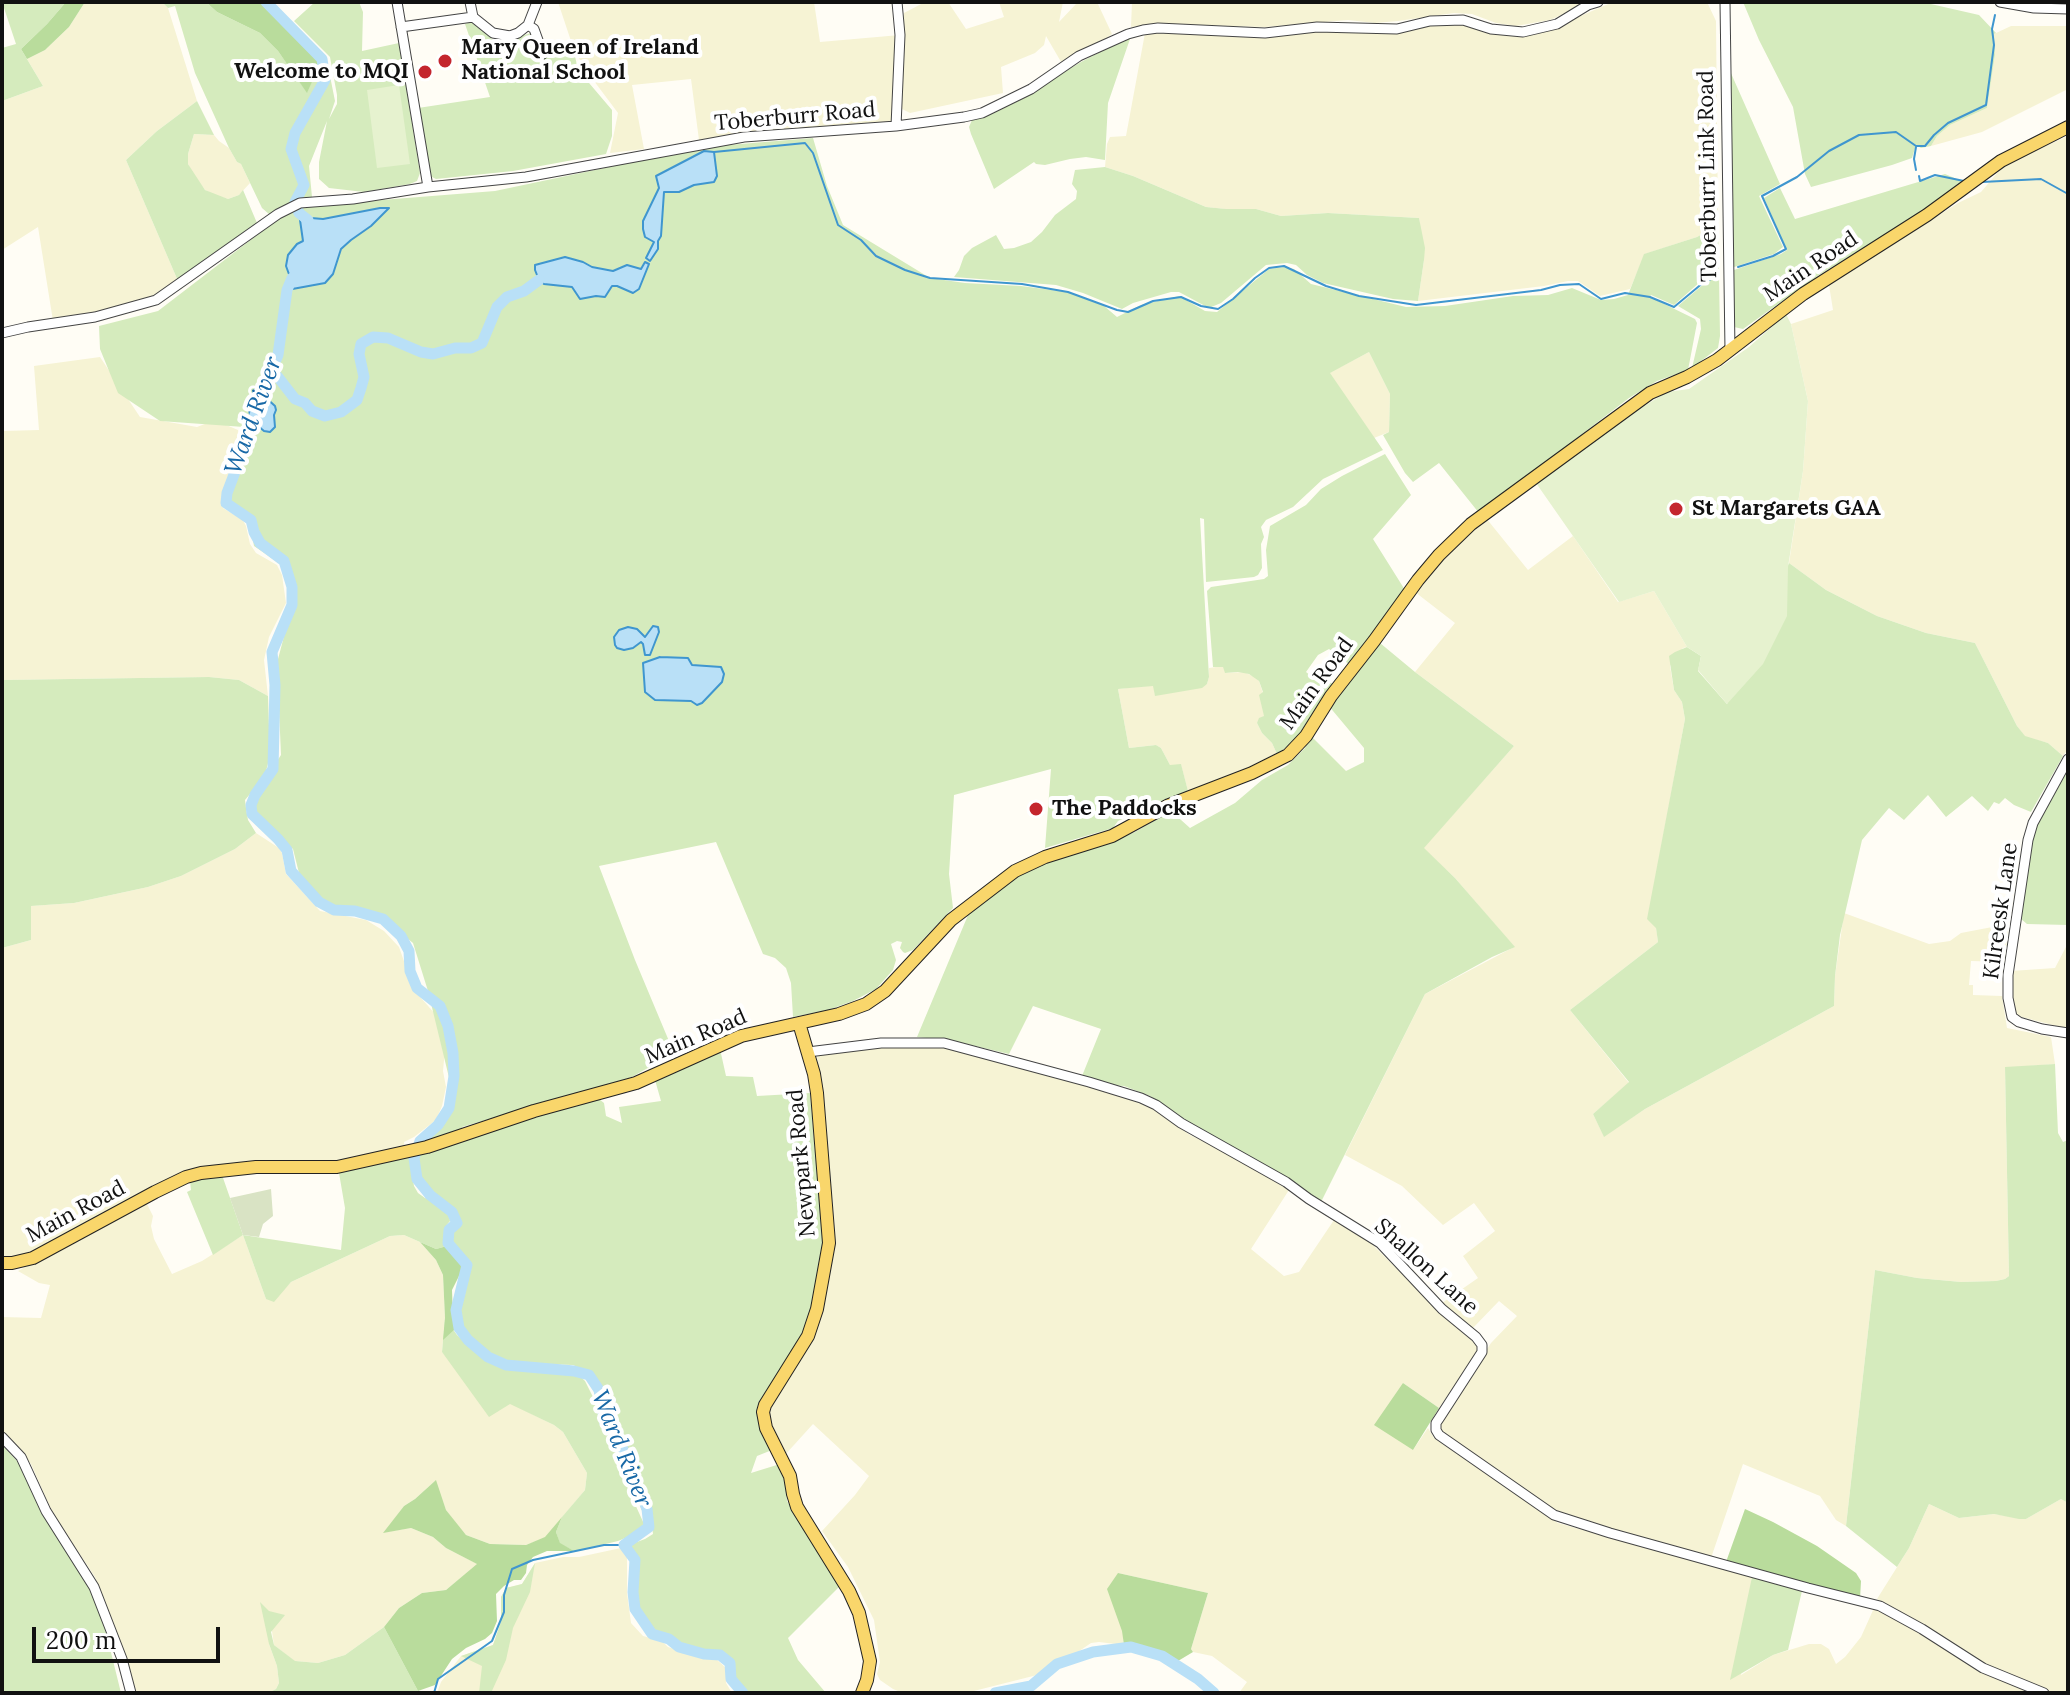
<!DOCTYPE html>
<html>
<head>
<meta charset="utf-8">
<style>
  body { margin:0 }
  #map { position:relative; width:2070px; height:1695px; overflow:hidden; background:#fffdf5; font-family:Lora,serif }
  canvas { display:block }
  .frame { position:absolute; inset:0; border:4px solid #111; pointer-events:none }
  .scale { position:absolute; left:32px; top:1627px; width:188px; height:36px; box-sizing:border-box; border:4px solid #111; border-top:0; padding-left:10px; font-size:24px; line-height:28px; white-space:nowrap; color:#111; -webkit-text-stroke:6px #fff; paint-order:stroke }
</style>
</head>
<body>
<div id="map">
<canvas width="2070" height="1695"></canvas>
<div class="frame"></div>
<div class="scale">200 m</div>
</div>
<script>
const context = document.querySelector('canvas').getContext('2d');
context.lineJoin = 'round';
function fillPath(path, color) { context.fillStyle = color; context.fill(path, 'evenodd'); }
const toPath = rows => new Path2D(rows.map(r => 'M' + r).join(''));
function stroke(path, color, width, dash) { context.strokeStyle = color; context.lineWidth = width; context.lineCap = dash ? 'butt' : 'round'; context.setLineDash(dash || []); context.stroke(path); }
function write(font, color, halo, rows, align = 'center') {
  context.font = font + ' Lora,serif'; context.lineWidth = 8; context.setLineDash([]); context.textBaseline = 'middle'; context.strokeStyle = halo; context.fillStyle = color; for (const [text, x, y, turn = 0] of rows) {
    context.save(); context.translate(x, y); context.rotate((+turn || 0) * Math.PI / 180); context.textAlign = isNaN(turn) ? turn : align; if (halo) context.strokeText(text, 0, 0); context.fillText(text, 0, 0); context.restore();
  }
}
fillPath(toPath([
  [85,2,162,2,168,8,197,101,157,131,126,160,178,281,164,292,148,299,106,312,53,321,38,227,2,250,2,101,43,86,27,59,45,50,69,27],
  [558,2,814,2,820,42,900,35,904,13,925,2,948,2,966,29,1004,17,999,2,1063,2,1059,22,1076,4,1084,2,1097,2,1112,34,1064,67,1046,36,1044,45,1035,53,1001,67,1003,93,910,113,902,109,898,97,896,126,699,140,691,79,632,85,644,149,610,153,618,113,585,69,573,47],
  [1132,2,1590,2,1550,20,1516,26,1496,23,1472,14,1454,13,1398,21,1375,23,1348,20,1265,27,1163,24,1131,27],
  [1613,2,1707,2,1716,21,1718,225,1697,237,1645,254,1630,289,1600,296,1578,281,1568,281,1544,286,1418,301,1424,260,1419,218,1328,213,1281,216,1256,209,1225,209,1206,207,1133,176,1105,167,1107,144,1110,137,1126,136,1145,33,1266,35,1453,22,1509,35,1524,34,1571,20],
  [2011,26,2068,26,2068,89,1982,132,1931,146,1937,136,1950,125,1987,108,1995,55,1994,34],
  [194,134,214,135,219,141,229,148,237,162,241,164,250,183,239,195,228,199,217,196,205,190,193,174,188,164,188,154],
  [2068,136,2068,749,2063,756,2048,743,2025,737,2017,726,1975,643,1926,633,1877,616,1826,590,1789,563,1803,471,1808,401,1791,324,1833,310,1829,285,1958,203,1981,192,2004,165],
  [1369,352,1390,394,1389,432,1374,438,1329,373],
  [100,357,140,417,197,427,210,422,224,424,238,430,237,454,231,467,221,500,223,508,243,520,246,526,250,544,256,553,277,565,282,575,286,603,269,637,264,660,268,696,239,680,209,677,2,680,2,424,3,431,39,430,34,366],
  [1486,518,1528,570,1573,536,1618,602,1654,591,1687,647,1683,648,1670,666,1674,690,1682,702,1685,719,1648,918,1656,927,1658,942,1570,1010,1629,1083,1593,1114,1604,1136,1645,1109,1834,1006,1835,976,1844,913,1929,944,1950,941,1961,933,2008,924,2005,962,1971,961,1969,985,1973,985,1973,995,2002,996,2007,1028,2051,1037,2055,1064,2005,1068,2009,1276,2005,1279,1996,1281,1961,1282,1917,1278,1875,1270,1846,1526,1836,1520,1820,1496,1743,1464,1711,1558,1563,1516,1441,1434,1438,1423,1491,1343,1517,1316,1499,1301,1472,1329,1442,1303,1478,1278,1463,1256,1495,1231,1474,1203,1443,1225,1402,1186,1345,1155,1425,994,1514,947,1455,878,1423,848,1514,746,1415,672,1455,623,1415,592,1450,550],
  [1223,666,1226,673,1244,672,1255,677,1259,681,1263,693,1264,716,1257,723,1262,733,1272,743,1277,754,1260,765,1188,791,1181,765,1170,765,1161,748,1156,745,1129,748,1118,689,1154,685,1155,695,1207,684,1209,677,1209,668],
  [256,833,279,848,282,853,286,874,320,911,366,920,384,931,399,947,414,990,436,1015,445,1049,443,1071,446,1087,442,1106,436,1120,414,1137,404,1142,405,1148,352,1160,322,1162,269,1161,212,1166,187,1171,149,1188,37,1250,24,1256,2,1260,2,948,31,940,30,906,74,903,148,887,181,876,235,849],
  [2068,943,2068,1029,2018,1016,2013,1011,2011,971,2055,968],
  [926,1045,946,1048,1115,1094,1150,1107,1190,1135,1223,1151,1289,1190,1251,1249,1284,1276,1299,1272,1334,1220,1370,1242,1447,1319,1478,1346,1477,1353,1439,1408,1403,1383,1413,1450,1428,1428,1434,1438,1558,1523,1752,1577,1741,1675,1773,1655,1809,1644,1821,1644,1829,1649,1836,1664,1845,1657,1861,1637,1874,1608,1880,1610,1944,1647,1972,1667,1989,1676,2034,1693,1239,1693,1247,1682,1212,1656,1193,1652,1191,1649,1208,1593,1118,1573,1124,1645,1099,1642,1091,1643,1056,1667,1041,1674,966,1693,903,1693,893,1689,880,1680,877,1674,880,1662,874,1620,848,1567,822,1531,855,1495,869,1476,813,1424,784,1456,768,1425,769,1408,822,1313,835,1230,827,1140,817,1057,818,1055,859,1048],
  [146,1202,153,1216,151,1226,154,1239,172,1274,202,1261,243,1235,266,1299,281,1292,291,1282,390,1236,404,1235,420,1242,436,1260,443,1275,445,1318,442,1352,510,1403,554,1425,563,1432,587,1473,585,1490,545,1538,526,1545,490,1544,466,1535,456,1524,446,1510,435,1481,415,1499,404,1506,385,1532,411,1528,433,1537,446,1548,478,1564,446,1590,422,1593,399,1608,384,1627,345,1655,318,1663,294,1661,274,1645,269,1611,269,1644,277,1666,279,1683,276,1689,268,1693,137,1693,95,1577,53,1514,31,1464,2,1430,2,1317,41,1318,50,1285,39,1283,18,1271],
  [2061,1499,2068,1503,2068,1693,2054,1693,2003,1674,1966,1654,1948,1639,1877,1599,1909,1548,1929,1504,1959,1518,1994,1514,2026,1519],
  [621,1548,627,1556,627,1593,631,1623,643,1636,662,1641,668,1647,699,1657,715,1658,726,1668,726,1683,732,1693,437,1693,441,1682,461,1656,493,1645,501,1622,501,1597,506,1588,522,1584,535,1563,563,1557,579,1557]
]), '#f6f3d4');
fillPath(toPath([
  [2,2,66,2,47,24,21,49,43,86,2,101,2,48,16,44],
  [162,2,206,2,217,12,260,33,278,51,307,92,321,62,327,61,335,101,329,119,337,104,337,95,330,57,294,21,315,2,359,2,363,12,362,51,399,43,420,173,417,181,410,184,364,192,329,188,319,179,319,162,327,121,309,166,312,197,295,202,270,215,262,208,241,164,237,162,229,148,195,73,175,6,168,8],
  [1743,2,1922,2,1979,15,1996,33,1994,34,1995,55,1987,108,1950,125,1937,136,1931,146,1921,148,1916,145,1912,158,1892,165,1811,187,1805,174,1793,107,1759,40],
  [471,22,491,36,491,39,510,43,511,39,531,33,539,57,573,47,578,70,612,110,612,136,606,154,513,171,436,179,432,177,430,174,418,108,490,97,465,24],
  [1131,36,1108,103,1105,160,1086,157,1070,159,1045,165,1036,164,1034,162,994,189,971,134,969,127,972,120,1009,105,1081,62],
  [1730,71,1780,184,1759,196,1783,247,1774,254,1731,268],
  [197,101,214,135,194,134,188,154,188,164,205,190,228,199,239,195,243,190,257,223,178,281,126,160,157,131],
  [813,138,827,186,843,225,930,278,965,283,1021,286,1067,292,1103,305,1117,317,1141,305,1179,296,1205,311,1217,312,1269,269,1284,267,1294,269,1311,284,1406,307,1445,306,1513,296,1548,295,1572,288,1601,300,1614,299,1628,295,1644,254,1697,237,1718,225,1719,273,1700,282,1674,305,1651,295,1650,297,1695,319,1697,323,1688,370,1657,381,1629,398,1479,513,1439,463,1413,482,1405,473,1383,435,1389,432,1390,394,1369,352,1330,373,1383,450,1323,479,1293,507,1266,520,1261,527,1264,537,1261,544,1262,568,1258,575,1254,577,1206,582,1204,519,1200,518,1209,677,1207,684,1202,688,1155,696,1153,686,1118,689,1129,748,1156,745,1161,748,1170,765,1181,764,1188,791,1118,821,1113,828,1045,848,1051,769,954,795,949,874,953,908,913,950,905,953,903,952,900,948,902,942,897,941,891,944,896,960,893,970,876,989,853,1001,828,1010,793,1017,791,983,786,968,775,958,763,954,716,842,599,866,635,960,674,1053,632,1077,462,1127,463,1131,418,1145,418,1141,439,1127,449,1110,453,1094,428,991,413,943,383,919,325,905,300,877,293,849,246,808,248,820,256,833,235,849,181,876,148,887,74,903,31,906,31,940,2,948,2,680,209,677,239,680,268,696,270,756,266,771,260,782,245,800,246,808,281,755,277,663,294,598,283,566,254,546,249,517,229,503,244,427,160,421,118,393,100,349,99,326,158,311,287,212,306,206,495,191,704,147],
  [1105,167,1133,176,1206,207,1226,209,1256,209,1281,216,1328,213,1419,218,1425,248,1424,260,1418,301,1393,299,1323,283,1307,275,1296,265,1287,263,1266,265,1221,303,1209,308,1179,292,1171,292,1133,303,1122,309,1083,293,1056,285,954,277,959,270,964,256,972,248,996,235,1004,249,1014,248,1031,242,1042,232,1055,215,1076,199,1077,191,1072,184,1075,170],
  [1945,174,1964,182,1907,221,1819,275,1743,329,1734,327,1734,285,1731,271,1781,254,1787,250,1764,198,1780,188,1795,219],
  [1719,276,1720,336,1718,348,1692,368,1701,329,1700,319,1678,306,1705,283],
  [1385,454,1411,495,1373,539,1405,590,1350,665,1329,649,1318,655,1306,672,1316,680,1323,677,1334,685,1319,704,1294,742,1277,754,1272,743,1262,733,1257,723,1259,718,1264,716,1259,695,1263,692,1259,681,1249,674,1238,672,1225,673,1223,667,1213,667,1207,591,1211,587,1264,579,1268,576,1266,550,1270,526,1306,505,1321,489,1342,476],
  [1789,563,1826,590,1877,616,1926,633,1975,643,2017,726,2025,736,2048,743,2063,756,2031,812,2014,805,2005,798,1999,804,1994,802,1988,811,1972,796,1946,817,1928,795,1904,820,1889,808,1862,840,1840,935,1835,976,1834,1006,1645,1109,1604,1137,1593,1114,1629,1082,1570,1010,1658,942,1656,928,1647,919,1685,719,1682,702,1674,690,1669,656,1675,652,1687,647,1701,656,1698,671,1727,704],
  [1380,643,1415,672,1514,746,1424,848,1455,878,1515,947,1492,957,1425,994,1321,1202,1208,1135,1150,1096,1124,1086,1111,1085,1082,1076,1101,1029,1033,1006,1009,1054,954,1041,917,1037,971,908,1020,872,1065,855,1103,845,1135,832,1171,811,1190,828,1235,803,1262,780,1288,765,1305,748,1311,736,1346,771,1364,762,1364,748,1328,705],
  [2068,769,2068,925,2027,924,2020,918,2031,841,2036,825],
  [720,1049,726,1076,753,1077,757,1096,810,1093,823,1245,813,1301,808,1320,797,1343,758,1406,758,1417,760,1428,772,1450,757,1456,751,1473,780,1464,786,1485,787,1501,840,1586,788,1638,798,1660,826,1693,744,1693,737,1690,732,1684,730,1677,732,1666,713,1653,674,1647,659,1635,646,1630,633,1607,629,1592,631,1558,626,1546,645,1539,653,1534,652,1525,641,1509,634,1471,623,1444,605,1424,599,1392,594,1380,584,1370,573,1365,513,1363,500,1360,482,1350,464,1332,460,1325,457,1309,466,1272,463,1258,451,1243,450,1234,455,1221,449,1212,431,1193,423,1190,418,1182,415,1159,417,1154,443,1148,516,1120,599,1099,604,1103,606,1116,622,1123,619,1107,661,1101,655,1080],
  [2055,1064,2058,1133,2063,1142,2068,1140,2068,1503,2061,1499,2026,1519,2019,1519,1994,1514,1959,1518,1929,1504,1909,1548,1897,1567,1846,1526,1875,1270,1917,1278,1961,1282,1996,1281,2005,1279,2009,1276,2005,1067],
  [409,1155,414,1186,418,1193,425,1198,434,1200,440,1208,449,1214,450,1221,445,1227,447,1246,436,1249,404,1235,390,1236,291,1282,274,1302,266,1299,243,1235,213,1255,187,1192,191,1190,190,1181,222,1175,243,1235,341,1250,345,1208,339,1173],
  [445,1318,457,1335,485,1359,502,1367,516,1370,578,1374,585,1381,593,1397,601,1424,618,1448,631,1478,634,1502,645,1526,635,1534,618,1541,585,1549,574,1551,560,1544,556,1532,562,1517,585,1490,587,1473,563,1432,554,1425,510,1404,489,1417,442,1352],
  [2,1445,19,1463,46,1517,89,1586,103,1620,121,1693,2,1693],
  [535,1563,530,1592,513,1628,506,1660,491,1693,479,1693,482,1666,461,1656,493,1645,501,1622,501,1597,506,1588,522,1584],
  [1752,1577,1802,1591,1788,1650,1773,1655,1730,1680],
  [260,1602,269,1611,285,1615,271,1632,274,1645,295,1661,318,1663,345,1655,384,1627,418,1691,374,1693,268,1693,276,1689,279,1683,277,1666,269,1644]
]), '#d5ebbd');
fillPath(toPath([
  [66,2,85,2,69,27,45,50,27,59,21,49,47,24],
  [206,2,263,2,321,62,307,93,278,51,260,33,217,12],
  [420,1242,436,1249,447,1246,453,1256,460,1261,461,1265,461,1272,452,1290,453,1316,456,1328,443,1340,445,1318,443,1275,436,1260],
  [1403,1383,1439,1408,1413,1450,1374,1425],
  [436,1480,446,1510,466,1535,490,1544,526,1545,545,1537,562,1517,556,1532,560,1543,574,1551,547,1551,533,1557,527,1565,526,1573,521,1580,514,1580,504,1586,496,1594,497,1621,492,1633,485,1639,466,1648,452,1659,435,1685,418,1691,384,1627,399,1608,422,1593,446,1590,477,1564,446,1548,433,1537,411,1528,383,1533,404,1506,415,1499],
  [1745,1509,1773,1522,1817,1546,1856,1573,1861,1581,1860,1599,1726,1562],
  [1118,1573,1208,1593,1191,1649,1193,1652,1178,1661,1161,1652,1124,1645,1122,1631,1107,1589]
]), '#b9dc9c');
fillPath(toPath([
  [271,1189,273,1216,263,1224,259,1237,243,1235,230,1198]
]), '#d9e3c4');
fillPath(toPath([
  [399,85,410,164,377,168,367,90],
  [1786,314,1791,324,1808,401,1803,471,1788,567,1787,616,1763,664,1727,704,1698,670,1701,656,1687,647,1654,591,1619,602,1536,483,1615,424,1667,392,1689,389,1749,347]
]), '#e6f2cf');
const water = toPath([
  [704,151,714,152,717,176,714,182,694,185,679,192,664,192,661,236,658,241,658,249,650,261,646,258,654,242,645,237,643,229,643,221,659,188,656,176,704,151],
  [380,208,389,208,371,226,351,240,341,249,333,274,325,283,287,290,290,277,286,266,288,255,297,244,303,241,299,213,311,218,323,219,380,208],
  [565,257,583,262,592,267,613,271,627,265,641,269,645,262,649,264,639,289,633,293,617,286,612,286,605,297,596,296,580,299,572,287,544,284,539,280,535,270,535,265,565,257],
  [260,384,266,388,263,392,264,396,275,406,276,410,274,415,275,427,270,432,264,431,258,426,253,428,248,424,251,419,249,410,253,393,260,384],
  [653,626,658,627,659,632,650,655,645,655,643,644,641,642,633,648,624,650,617,648,615,645,614,637,619,630,628,627,637,629,645,637,653,626],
  [660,657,688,658,692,665,721,667,724,674,722,682,702,703,697,705,691,701,655,700,645,692,643,663,660,657]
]);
fillPath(water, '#b9e0f7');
stroke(water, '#3f96cf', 2);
stroke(toPath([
  [1916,147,1914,159,1916,170],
  [714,152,805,143,813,153,838,225,861,240,876,256,905,270,930,278,1022,284,1068,292,1117,310,1128,312,1153,301,1181,297,1201,306,1218,309,1233,299,1255,278,1269,268,1284,266,1326,286,1359,296,1416,305,1541,290,1560,285,1579,284,1601,299,1625,293,1650,297,1674,307,1704,282,1718,276],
  [1919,176,1920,181,1935,175,1964,181],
  [1982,182,2041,179,2068,194],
  [1738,267,1773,256,1786,249,1762,196,1797,177,1829,151,1859,135,1896,132,1916,146,1925,146,1934,135,1948,123,1986,105,1994,45,1992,29,1995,15],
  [434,1693,438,1679,492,1641,504,1612,504,1595,512,1569,533,1560,604,1545,624,1545]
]), '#3f96cf', 2);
stroke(toPath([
  [266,2,322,59,325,80,295,133,291,149,304,185,295,202,299,213,308,220],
  [270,373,278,377,295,399,305,403,312,411,325,416,341,412,357,400,361,388,364,377,359,354,361,344,373,337,388,338,421,352,433,354,455,348,471,348,482,343,497,307,507,297,524,291,539,280],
  [258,398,258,393,268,378,278,355,287,290,292,278],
  [255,415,247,432,238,464,227,493,226,503,251,520,254,532,260,543,284,561,292,587,292,605,272,652,275,685,273,769,255,795,251,805,252,814,278,839,287,850,291,871,319,902,334,910,355,911,383,919,401,936,409,951,410,971,417,988,440,1006,448,1026,453,1053,454,1076,449,1108,438,1125,420,1141,414,1158,417,1179,430,1195,452,1212,457,1223,449,1230,448,1243,467,1265,456,1310,459,1328,468,1340,488,1357,506,1365,574,1371,589,1375,599,1390,605,1423,615,1434,625,1453,647,1509,649,1527,624,1545,635,1560,633,1592,635,1609,652,1634,669,1639,679,1647,704,1654,720,1655,730,1663,731,1679,743,1693],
  [995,1693,1031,1686,1057,1664,1093,1652,1131,1647,1162,1656,1198,1679,1214,1693]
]), '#b9e0f7', 11);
const minor = toPath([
  [397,2,428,187],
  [1725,2,1730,350],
  [2000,2,2034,8,2068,9],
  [473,17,493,33,510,36,518,33,528,25,537,2],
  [528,25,534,29,543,54],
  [401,27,473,17,470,2],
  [896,126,900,35,897,2],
  [2,333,28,327,95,317,156,300,278,214,300,203,353,199,428,187,526,177,744,137,896,126,964,117,982,113,1031,89,1079,56,1128,34,1143,30,1158,28,1265,33,1317,27,1397,29,1430,21,1463,20,1491,29,1523,32,1557,24,1588,5,1598,2],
  [2068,759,2033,823,2028,840,2008,975,2008,998,2012,1017,2019,1022,2042,1029,2068,1033],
  [808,1052,881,1043,944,1043,1089,1082,1141,1098,1156,1105,1181,1123,1286,1182,1309,1199,1380,1243,1442,1309,1476,1337,1482,1345,1482,1352,1440,1417,1436,1423,1436,1430,1439,1435,1554,1515,1610,1533,1808,1588,1880,1606,1922,1629,1983,1668,2044,1693],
  [2,1437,21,1457,46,1511,94,1587,122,1659,131,1693]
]);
const major = toPath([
  [799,1023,814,1074,817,1093,829,1243,817,1309,808,1336,765,1405,763,1412,766,1428,790,1476,793,1494,797,1507,849,1591,859,1613,870,1661,867,1680,862,1693],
  [2,1263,12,1263,33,1258,155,1192,186,1177,201,1173,256,1167,337,1167,427,1147,534,1111,636,1083,741,1036,839,1014,866,1004,885,991,951,920,1015,871,1045,857,1112,836,1169,805,1252,773,1288,755,1306,736,1331,696,1374,641,1418,580,1439,555,1471,524,1650,393,1687,377,1717,360,1803,294,1927,215,2001,161,2068,127]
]);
stroke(minor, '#444', 11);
stroke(major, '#222', 14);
stroke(minor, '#fff', 9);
stroke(major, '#f9d66b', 12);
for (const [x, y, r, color] of [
  [445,61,8,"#c4262e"],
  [425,72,8,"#c4262e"],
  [1676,509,8,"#c4262e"],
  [1036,809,8,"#c4262e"]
]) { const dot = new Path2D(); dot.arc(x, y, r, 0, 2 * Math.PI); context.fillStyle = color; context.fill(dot); stroke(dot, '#fff', 3); }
write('bold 22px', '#111', '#fff', [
  ["Mary Queen of Ireland",461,48],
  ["National School",461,73],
  ["Welcome to MQI",409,72,"right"],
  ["St Margarets GAA",1692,509],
  ["The Paddocks",1052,809]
], 'left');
write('22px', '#111', '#fff', [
  ["Toberburr Road",795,117,-5],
  ["Toberburr Link Road",1708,176,-91],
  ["Main Road",1811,267,-34],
  ["Main Road",1317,684,-54],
  ["Kilreesk Lane",2001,911,-82],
  ["Main Road",696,1037,-23],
  ["Newpark Road",802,1163,-95],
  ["Main Road",76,1212,-28],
  ["Shallon Lane",1426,1267,42]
]);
write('italic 24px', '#1768a6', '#fff', [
  ["Ward River",254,416,-70],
  ["Ward River",621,1449,68]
]);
</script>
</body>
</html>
